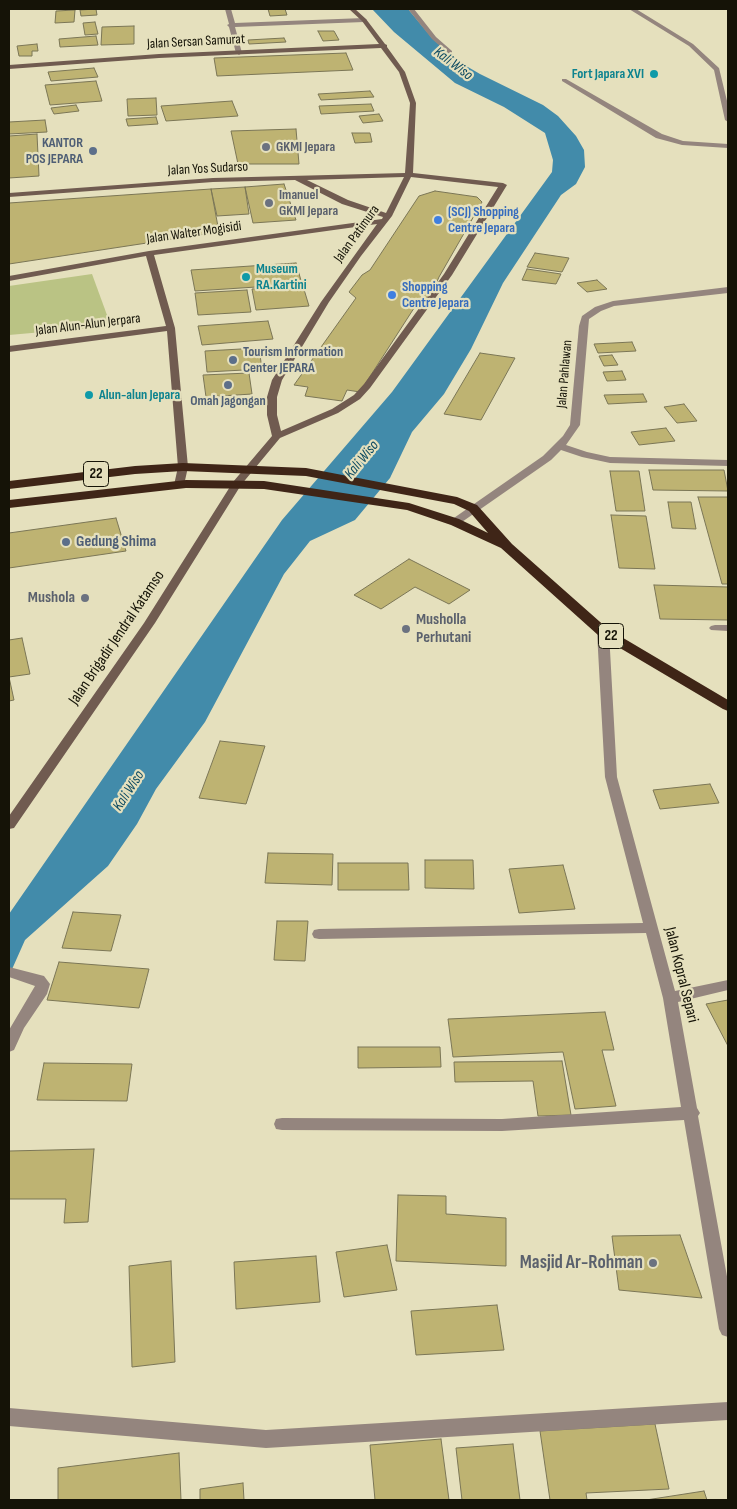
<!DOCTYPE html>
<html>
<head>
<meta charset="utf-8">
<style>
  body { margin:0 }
  #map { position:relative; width:737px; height:1509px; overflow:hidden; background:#e5e0bd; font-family:"Sofia Sans Condensed",sans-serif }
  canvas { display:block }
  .frame { position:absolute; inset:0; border:10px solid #151307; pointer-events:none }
</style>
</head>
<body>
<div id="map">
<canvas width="737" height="1509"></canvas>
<div class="frame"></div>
</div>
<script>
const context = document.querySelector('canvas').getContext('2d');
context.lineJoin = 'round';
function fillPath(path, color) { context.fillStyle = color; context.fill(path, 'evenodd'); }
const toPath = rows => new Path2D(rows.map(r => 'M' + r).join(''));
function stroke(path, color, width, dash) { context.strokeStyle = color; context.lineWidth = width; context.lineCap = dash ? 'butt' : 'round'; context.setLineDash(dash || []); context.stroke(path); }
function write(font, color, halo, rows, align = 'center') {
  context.font = font + ' "Sofia Sans Condensed",sans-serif'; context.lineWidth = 4.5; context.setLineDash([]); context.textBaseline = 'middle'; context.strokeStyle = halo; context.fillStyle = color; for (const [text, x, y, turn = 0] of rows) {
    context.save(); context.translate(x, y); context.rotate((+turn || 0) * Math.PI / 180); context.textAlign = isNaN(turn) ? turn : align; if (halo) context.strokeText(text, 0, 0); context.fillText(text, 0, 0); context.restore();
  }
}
fillPath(toPath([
  [92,274,111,326,9,335,9,286]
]), '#bac384');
fillPath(toPath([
  [372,9,408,9,433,39,461,63,480,74,543,105,558,116,576,136,584,150,585,167,576,184,561,195,503,283,471,349,444,394,412,432,390,478,355,520,310,541,284,574,205,722,156,789,137,824,108,866,25,940,9,976,9,914,282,520,392,392,552,172,553,160,545,133,504,107,455,83,394,32]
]), '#428baa');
const building = toPath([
  [96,9,97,15,81,16,80,10,96,9],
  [268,9,285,9,287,15,270,16,268,9],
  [75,10,74,22,55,23,56,11,75,10],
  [95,22,98,34,85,35,83,23,95,22],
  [134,26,134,44,101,45,102,27,134,26],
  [318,31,334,31,339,40,323,41,318,31],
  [96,36,98,45,60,47,59,39,96,36],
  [284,38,286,42,249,44,248,40,284,38],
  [37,44,38,51,32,51,32,56,19,56,17,46,37,44],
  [346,53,353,70,217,76,214,58,346,53],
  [94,68,98,77,51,81,48,72,94,68],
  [96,81,102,101,50,105,45,85,96,81],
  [370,91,374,97,321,100,318,94,370,91],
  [156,98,157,115,128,116,127,99,156,98],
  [232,101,238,116,166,121,161,106,232,101],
  [371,104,374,111,321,114,319,106,371,104],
  [76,105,79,111,54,114,51,108,76,105],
  [379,114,383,121,363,123,359,116,379,114],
  [156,117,158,124,128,126,126,119,156,117],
  [45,120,47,132,9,134,9,122,45,120],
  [296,129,299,164,238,164,231,131,296,129],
  [352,133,370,133,372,142,355,143,352,133],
  [37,134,39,176,9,178,9,136,37,134],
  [284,184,296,220,253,223,245,187,284,184],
  [245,187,249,214,217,216,211,189,245,187],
  [211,189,219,232,9,264,9,203,211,189],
  [435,191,477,197,482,202,439,277,429,300,416,305,360,392,347,390,342,401,305,396,308,387,294,385,356,298,349,292,362,275,370,270,419,196,435,191],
  [535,253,569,258,562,272,527,267,535,253],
  [296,263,302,284,195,291,191,270,296,263],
  [527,269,561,274,556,284,522,280,527,269],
  [597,280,607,289,587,292,577,283,597,280],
  [303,286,309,306,256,310,252,289,303,286],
  [247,290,251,312,198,315,195,293,247,290],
  [268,321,273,339,202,345,198,326,268,321],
  [632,342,636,351,598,353,594,344,632,342],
  [259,348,262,369,207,372,205,351,259,348],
  [480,353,515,358,481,420,444,414,480,353],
  [612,355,618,365,604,366,599,356,612,355],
  [622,371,626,380,607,381,603,372,622,371],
  [249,373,252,394,206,397,203,375,249,373],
  [643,394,647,402,608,404,604,395,643,394],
  [684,404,697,421,677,423,664,407,684,404],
  [666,428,675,441,639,445,631,432,666,428],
  [649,470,724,470,728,491,653,490,649,470],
  [610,471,639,471,645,511,616,511,610,471],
  [698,497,728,497,728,584,722,584,698,497],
  [668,502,691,502,696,529,672,528,668,502],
  [611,515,646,516,655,569,619,568,611,515],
  [116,518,126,551,9,568,9,533,116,518],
  [409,559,470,590,449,604,415,587,381,609,354,595,409,559],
  [654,585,728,587,728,620,660,619,654,585],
  [22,638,30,674,9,677,14,700,9,701,9,640,22,638],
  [220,741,265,746,246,804,199,798,220,741],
  [710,784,719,803,660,809,653,790,710,784],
  [268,853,333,854,332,885,265,883,268,853],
  [425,860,473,860,474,889,425,888,425,860],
  [338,863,408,863,409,890,338,890,338,863],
  [563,865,575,909,519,913,509,869,563,865],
  [73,912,121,915,111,951,62,948,73,912],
  [277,921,308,921,305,961,274,960,277,921],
  [59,962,149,969,139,1008,47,1000,59,962],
  [728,1000,728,1046,706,1004,728,1000],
  [605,1012,614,1050,602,1050,616,1106,575,1109,563,1052,453,1057,448,1019,605,1012],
  [358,1047,440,1047,441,1067,358,1068,358,1047],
  [562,1061,571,1115,538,1116,533,1081,455,1082,454,1062,562,1061],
  [44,1063,132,1064,127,1101,37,1100,44,1063],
  [94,1149,88,1222,64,1223,66,1199,9,1199,9,1151,94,1149],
  [398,1195,446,1196,446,1214,506,1218,506,1266,396,1261,398,1195],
  [680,1235,702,1298,619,1290,612,1236,680,1235],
  [387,1245,397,1290,344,1297,336,1252,387,1245],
  [316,1256,320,1302,236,1309,234,1262,316,1256],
  [171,1261,175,1362,132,1367,129,1266,171,1261],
  [497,1305,504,1350,416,1355,411,1311,497,1305],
  [655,1424,669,1489,586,1493,587,1500,550,1500,540,1431,655,1424],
  [441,1439,449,1500,375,1500,370,1445,441,1439],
  [513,1444,520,1500,462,1500,456,1448,513,1444],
  [179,1453,181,1500,58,1500,58,1468,179,1453],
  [243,1483,244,1500,200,1500,200,1489,243,1483],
  [704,1491,707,1500,646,1500,704,1491]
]);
fillPath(building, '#beb372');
stroke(building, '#7b7656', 1);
fillPath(toPath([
  [225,9,231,9,235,23,364,18,367,20,364,22,235,27,242,53,239,55,236,53,229,27,227,25,229,24,225,9],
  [408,9,414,9,436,37,452,51,452,53,448,53,432,39,408,9],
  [629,9,636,9,693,44,719,68,728,105,728,122,725,120,714,70,689,46,629,9],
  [562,79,566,79,662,134,683,141,728,144,728,148,682,145,656,138,562,81,562,79],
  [728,287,728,293,614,306,601,311,589,319,580,425,566,445,587,452,610,457,728,460,728,466,610,463,582,457,561,450,551,460,459,524,451,524,450,522,451,520,543,456,563,436,570,425,579,326,582,316,595,307,613,301,728,287],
  [715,625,728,625,728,631,711,630,709,628,711,626,715,625],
  [603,629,609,632,617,777,675,991,728,980,728,990,678,1002,697,1108,700,1113,698,1116,728,1282,728,1337,722,1335,719,1329,684,1120,502,1131,282,1130,276,1129,274,1124,276,1119,282,1118,502,1119,681,1107,663,998,646,933,319,939,314,938,312,934,314,930,319,929,643,923,605,777,597,632,603,629],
  [9,967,44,976,50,984,47,994,24,1028,14,1050,9,1052,9,1030,35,986,9,977,9,967],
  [728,1402,728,1420,266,1448,9,1426,9,1408,266,1430,728,1402]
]), '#94857e');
fillPath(toPath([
  [349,9,355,9,366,19,385,44,387,45,387,47,405,72,416,103,413,173,503,183,507,185,452,275,370,388,360,399,338,413,280,438,241,485,155,623,14,828,9,829,9,816,144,623,233,482,272,436,267,415,267,397,272,380,321,302,377,224,154,255,175,328,188,467,184,485,179,488,174,485,178,467,167,331,9,352,9,346,166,326,146,256,9,281,9,276,149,251,382,219,383,217,342,204,295,180,213,182,9,197,9,193,213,178,405,173,410,103,399,72,381,48,159,58,9,69,9,65,159,54,379,44,362,21,349,9],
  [404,177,386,213,348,200,307,180,404,177],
  [411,177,498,187,444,274,364,384,354,395,332,409,281,431,277,415,277,397,282,380,329,302,361,256,392,216,411,177]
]), '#705b50');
fillPath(toPath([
  [183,463,306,468,457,497,477,505,512,544,608,629,728,700,728,711,723,709,598,635,501,548,451,525,407,510,264,489,186,488,9,508,9,500,186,480,264,481,409,503,459,519,488,533,469,511,454,504,306,476,183,471,135,474,9,489,9,481,135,466,183,463]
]), '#3f2517');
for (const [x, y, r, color] of [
  [654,74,5,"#0f9aa8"],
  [266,147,5,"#6b7280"],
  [93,151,5,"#5c6f8a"],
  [269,203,5,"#6b7280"],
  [438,220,5,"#3f7fe0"],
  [246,277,5,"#0f9aa8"],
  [392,295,5,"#3f7fe0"],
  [233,360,5,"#5c6f8a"],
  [228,385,5,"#5c6f8a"],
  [89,395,5,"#0f9aa8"],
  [66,542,5,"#5c6f8a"],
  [85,598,5,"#6b7280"],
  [406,629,5,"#6b7280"],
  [653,1263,5,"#6b7280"]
]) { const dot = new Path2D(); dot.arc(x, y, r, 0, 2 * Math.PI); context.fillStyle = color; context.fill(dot); stroke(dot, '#e5e0bd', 2); }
write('14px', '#151307', '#e5e0bd', [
  ["Jalan Sersan Samurat",196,42,-3],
  ["Jalan Yos Sudarso",208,169,-3],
  ["Jalan Walter Mogisidi",194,233,-8],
  ["Jalan Patimura",357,234,-54],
  ["Jalan Alun-Alun Jerpara",88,325,-7],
  ["Jalan Pahlawan",565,374,-85]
]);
write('bold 14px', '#0d838f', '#e5e0bd', [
  ["Fort Japara XVI",644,74,"right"],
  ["Museum",256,269],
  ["RA.Kartini",256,285],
  ["Alun-alun Jepara",99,395]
], 'left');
write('bold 14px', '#4e5e75', '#e5e0bd', [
  ["KANTOR",83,143],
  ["POS JEPARA",83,159],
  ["Tourism Information",243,352,"left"],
  ["Center JEPARA",243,368,"left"],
  ["Omah Jagongan",228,401,"center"]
], 'right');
write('bold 14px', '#5b616d', '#e5e0bd', [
  ["GKMI Jepara",276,147],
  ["Imanuel",279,195],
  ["GKMI Jepara",279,211]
], 'left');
write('bold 14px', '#366cbe', '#e5e0bd', [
  ["(SCJ) Shopping",448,212],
  ["Centre Jepara",448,228],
  ["Shopping",402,287],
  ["Centre Jepara",402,303]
], 'left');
write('italic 15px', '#0e4b62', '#e5e0bd', [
  ["Kali Wiso",453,64,37],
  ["Kali Wiso",362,460,-51],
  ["Kali Wiso",129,791,-57]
]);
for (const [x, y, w] of [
  [96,474,25],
  [611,636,25]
]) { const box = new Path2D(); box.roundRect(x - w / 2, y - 12.5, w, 25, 4); context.fillStyle = '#e5e0bd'; context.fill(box); stroke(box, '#151307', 1); }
write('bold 15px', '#151307', null, [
  ["22",96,474],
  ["22",611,636]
]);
write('bold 16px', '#4e5e75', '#e5e0bd', [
  ["Gedung Shima",76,542]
], 'left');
write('bold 16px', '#5b616d', '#e5e0bd', [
  ["Mushola",75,598],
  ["Musholla",416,620,"left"],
  ["Perhutani",416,638,"left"]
], 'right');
write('16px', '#151307', '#e5e0bd', [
  ["Jalan Brigadir Jendral Katamso",117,638,-56],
  ["Jalan Kopral Separi",681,975,76]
]);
write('bold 19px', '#5b616d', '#e5e0bd', [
  ["Masjid Ar-Rohman",643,1263]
], 'right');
</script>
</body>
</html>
